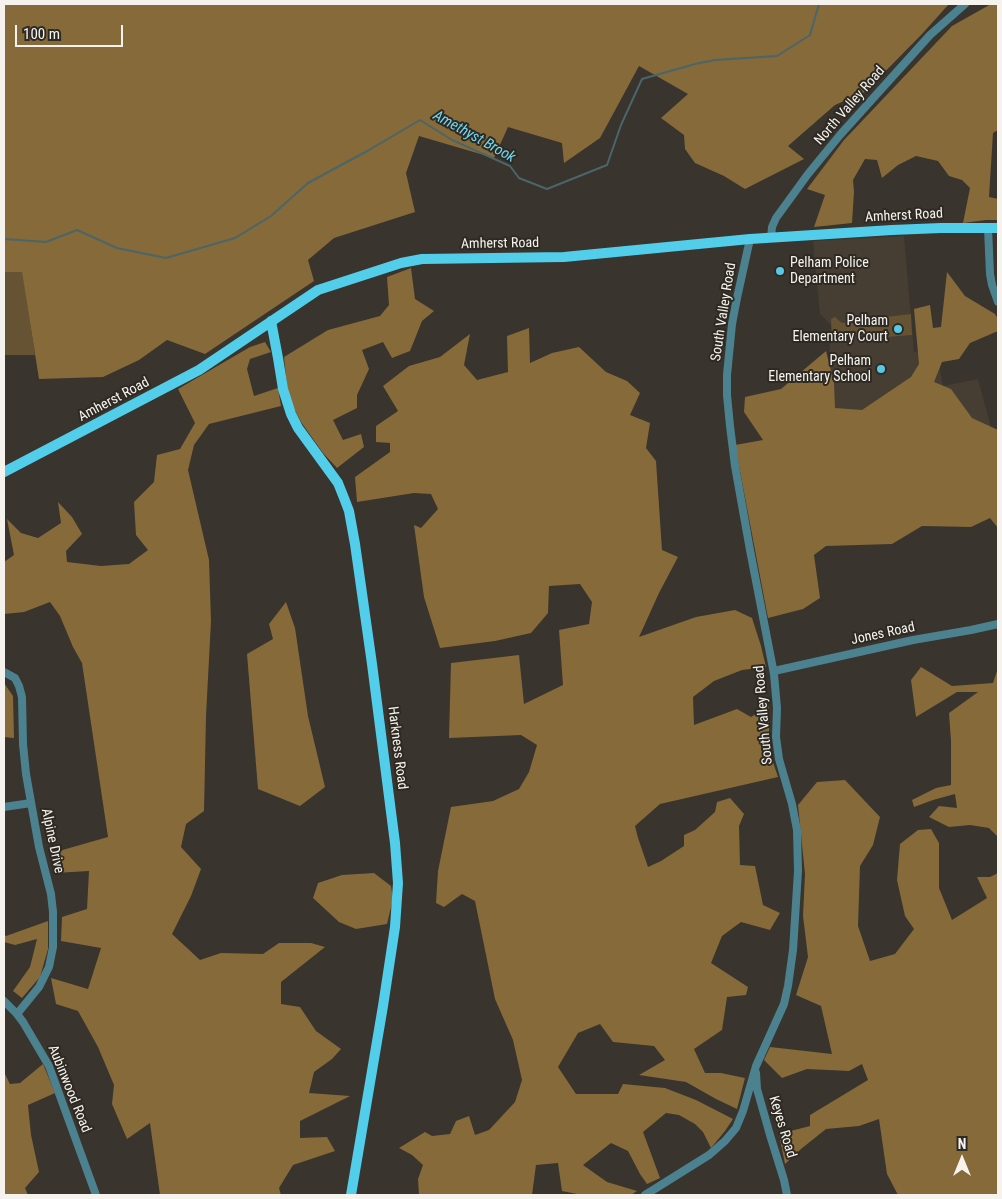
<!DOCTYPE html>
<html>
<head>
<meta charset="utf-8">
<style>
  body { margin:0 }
  #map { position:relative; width:1002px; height:1199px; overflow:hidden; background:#39342d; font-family:"Roboto Condensed",sans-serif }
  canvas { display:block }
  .frame { position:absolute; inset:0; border:5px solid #f6f3ee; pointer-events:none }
  .north { position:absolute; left:937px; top:1134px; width:50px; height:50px; -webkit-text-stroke:4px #2e2a23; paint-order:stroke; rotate:0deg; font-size:14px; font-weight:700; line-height:20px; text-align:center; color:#f6f3ee }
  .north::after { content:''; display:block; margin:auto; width:18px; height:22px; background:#f6f3ee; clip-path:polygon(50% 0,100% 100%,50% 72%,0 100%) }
  .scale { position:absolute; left:15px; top:25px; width:108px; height:22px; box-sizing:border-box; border:2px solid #f6f3ee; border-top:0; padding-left:6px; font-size:15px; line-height:18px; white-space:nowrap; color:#f6f3ee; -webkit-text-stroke:4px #2e2a23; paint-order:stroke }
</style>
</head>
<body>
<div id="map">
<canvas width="1002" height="1199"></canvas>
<div class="frame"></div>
<div class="north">N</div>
<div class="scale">100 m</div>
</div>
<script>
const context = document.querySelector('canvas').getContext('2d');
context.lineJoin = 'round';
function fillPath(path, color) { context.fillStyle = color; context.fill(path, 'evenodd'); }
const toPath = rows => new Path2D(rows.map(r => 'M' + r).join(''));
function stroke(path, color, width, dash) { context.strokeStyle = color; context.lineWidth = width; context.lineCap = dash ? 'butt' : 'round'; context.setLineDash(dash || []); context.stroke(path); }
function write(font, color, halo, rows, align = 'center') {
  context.font = font + ' "Roboto Condensed",sans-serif'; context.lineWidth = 4; context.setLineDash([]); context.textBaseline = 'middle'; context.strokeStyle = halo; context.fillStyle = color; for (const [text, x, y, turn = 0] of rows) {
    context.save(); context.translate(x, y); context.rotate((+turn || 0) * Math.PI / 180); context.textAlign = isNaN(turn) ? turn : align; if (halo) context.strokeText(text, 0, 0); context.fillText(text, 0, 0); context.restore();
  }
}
fillPath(toPath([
  [904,236,914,352,936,348,943,386,978,379,998,453,998,493,808,395,829,359,831,325,820,314,813,241]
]), '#463e32');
fillPath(toPath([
  [4,150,35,355,4,355],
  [911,314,912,335,886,337,886,339,870,340,870,343,859,335,840,334,832,337,831,319,835,317,842,323,881,319,884,322,885,317]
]), '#655333');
fillPath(toPath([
  [4,4,949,4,922,34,865,92,835,105,788,146,804,159,745,189,724,176,695,163,685,149,684,135,661,118,688,94,639,66,600,138,564,163,562,143,508,127,494,158,419,136,406,173,415,212,334,238,308,260,314,281,205,354,167,340,139,360,103,377,39,379,22,272,4,272],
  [991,4,998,4,998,130,993,133,989,197,998,199,998,220,986,220,963,223,970,188,962,180,949,176,938,161,916,156,898,165,882,178,877,160,865,159,853,180,854,192,852,223,814,227,825,195,807,189,844,140,952,26],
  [411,268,415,299,434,311,422,321,410,351,392,358,383,342,362,350,369,369,357,395,357,408,333,420,343,440,361,434,364,447,337,468,323,453,301,422,288,397,284,357,328,330,380,316,389,305,387,277],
  [947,272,965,296,995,314,998,319,998,331,970,343,959,359,942,362,934,382,951,389,972,418,998,430,998,528,990,518,971,527,922,526,892,544,826,546,814,555,820,598,803,609,768,618,735,445,763,440,744,412,745,397,781,389,826,351,834,383,835,408,862,410,911,377,919,364,914,309,930,305,933,328,941,327],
  [529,328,530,363,552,353,579,347,606,372,627,381,640,393,630,415,650,423,646,448,656,461,662,550,678,557,659,593,639,637,696,617,735,610,752,618,761,646,766,667,742,670,714,681,693,697,694,725,737,709,751,717,769,706,769,750,778,777,660,804,635,826,638,838,648,867,661,861,684,846,684,835,695,830,715,812,717,802,730,798,744,814,739,826,740,865,755,866,763,905,780,913,770,930,741,922,722,936,711,963,748,987,746,995,727,997,722,1030,694,1049,705,1073,721,1073,745,1078,737,1109,716,1099,686,1082,639,1075,665,1060,654,1046,613,1042,600,1024,578,1033,558,1067,576,1094,618,1094,623,1084,665,1088,696,1100,733,1119,725,1131,711,1148,703,1132,695,1124,679,1115,666,1113,643,1132,660,1178,647,1184,640,1174,628,1151,611,1143,583,1165,607,1182,637,1191,631,1195,582,1195,562,1191,558,1163,536,1165,532,1195,419,1195,418,1179,423,1165,412,1155,399,1148,425,1132,432,1136,450,1134,456,1121,469,1116,475,1135,489,1130,515,1102,522,1080,513,1040,495,999,475,901,462,894,444,907,436,903,438,871,451,807,493,801,519,789,529,772,537,745,521,735,449,738,451,663,519,655,524,704,563,685,559,630,589,624,592,602,580,584,549,586,548,613,531,633,495,641,440,648,424,597,414,525,421,528,438,509,431,494,414,493,357,502,355,477,390,452,390,443,376,442,376,426,398,411,383,386,409,366,440,357,470,334,464,365,477,380,508,372,507,336],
  [265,342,271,352,250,359,247,369,254,396,278,388,281,406,209,424,194,445,188,470,209,560,211,621,206,716,204,811,186,824,181,847,201,869,191,896,172,934,200,960,221,953,263,954,279,943,311,943,325,947,281,982,281,1004,300,1007,316,1031,341,1049,332,1059,314,1072,309,1093,350,1096,300,1121,300,1138,327,1137,335,1151,293,1165,279,1188,281,1195,160,1195,150,1123,127,1139,112,1104,114,1085,98,1047,78,1011,56,1004,51,978,88,989,101,948,61,941,62,917,87,909,89,871,55,873,52,853,108,837,82,663,73,647,60,616,50,602,24,612,4,614,4,562,14,555,7,519,21,533,38,538,61,523,58,502,72,517,82,534,66,551,67,562,101,566,129,564,148,550,136,535,134,502,154,482,157,455,180,449,195,423,178,389,250,347],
  [286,602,295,628,308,716,325,787,300,806,258,789,247,654,273,639,269,624],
  [921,667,952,686,993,683,998,668,998,837,989,828,970,825,949,827,929,817,939,806,957,808,955,794,933,800,914,807,912,800,936,788,951,785,951,741,949,713,978,692,957,692,916,717,911,680],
  [4,683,13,696,14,738,4,737],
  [845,780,880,817,873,845,860,866,858,926,870,961,895,954,914,929,905,916,897,880,900,844,918,830,931,829,939,843,939,888,952,920,987,898,977,877,990,877,998,873,998,1195,898,1195,887,1174,879,1119,859,1126,826,1129,801,1149,785,1164,779,1134,810,1126,810,1115,868,1080,862,1064,849,1071,807,1069,782,1078,764,1060,770,1047,832,1054,821,1006,796,995,808,957,803,916,805,874,798,805,817,782],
  [374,873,391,886,393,899,387,924,356,929,339,922,313,898,318,883,342,875],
  [48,921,48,949,40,977,22,998,13,991,30,967,37,939,15,945,4,942,4,935,6,936],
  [43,1064,55,1093,28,1105,31,1135,39,1172,25,1188,28,1195,4,1195,4,1072,10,1084,20,1083]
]), '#866a39');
stroke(toPath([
  [4,239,46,242,77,230,117,248,166,258,235,238,271,216,308,183,369,150,420,120,452,140,510,166,519,178,547,189,607,165,621,125,642,79,695,64,715,60,777,56,810,35,819,4]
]), '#4a666a', 2);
stroke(toPath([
  [988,228,990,274,992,285,998,302],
  [771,238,772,227,776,218,808,174,840,135,930,35,965,4],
  [774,671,913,640,971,630,998,624],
  [4,672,15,678,19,686,22,697,23,744,26,774,39,847,51,894,53,912,53,947,49,967,39,987,17,1014],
  [4,807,31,803],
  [4,1001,17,1014,23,1022,49,1066,96,1195],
  [756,1073,757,1089,770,1135,784,1180,787,1195],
  [645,1195,709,1155,725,1141,736,1128,743,1111,756,1066,784,1004,788,986,793,950,798,871,797,830,792,804,779,759,776,737,777,708,774,674,750,550,735,466,730,426,727,395,727,375,732,324,737,298,750,239]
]), '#4c8290', 8);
stroke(toPath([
  [271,321,278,358,283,389,291,414,298,428,338,483,344,498,349,511,355,544,372,664,395,843,398,883,395,927,383,1006,351,1195],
  [4,472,199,370,318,290,401,263,422,259,564,257,750,239,892,230,941,228,998,228]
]), '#52ceeb', 10);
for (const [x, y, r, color] of [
  [780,271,5,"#58c9e4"],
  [898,329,5,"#58c9e4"],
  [881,369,5,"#58c9e4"]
]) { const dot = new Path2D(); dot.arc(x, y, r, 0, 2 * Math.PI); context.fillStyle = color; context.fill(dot); stroke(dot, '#2e2a23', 2); }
write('14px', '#f6f3ee', '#2e2a23', [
  ["North Valley Road",850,106,-49],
  ["Amherst Road",904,216,-3],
  ["Amherst Road",500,244,-1],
  ["South Valley Road",724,312,-81],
  ["Amherst Road",114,400,-28],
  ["Jones Road",883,634,-12],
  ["South Valley Road",764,715,-95],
  ["Harkness Road",397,748,83],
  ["Alpine Drive",52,841,78],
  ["Aubinwood Road",69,1089,68],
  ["Keyes Road",782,1127,73]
]);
write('14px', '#f6f3ee', '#2e2a23', [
  ["Pelham Police",790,263,"left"],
  ["Department",790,279,"left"],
  ["Pelham",888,321],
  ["Elementary Court",888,337],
  ["Pelham",871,361],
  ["Elementary School",871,377]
], 'right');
write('italic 15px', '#6ddaf4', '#2e2a23', [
  ["Amethyst Brook",474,137,29]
]);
</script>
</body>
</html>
